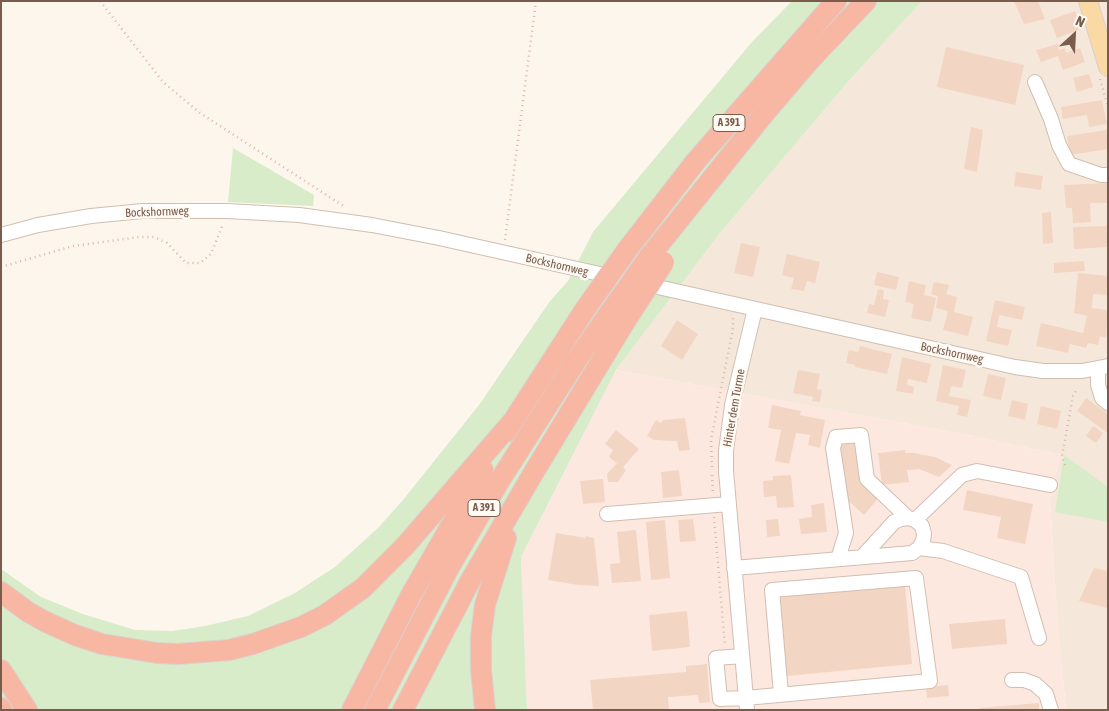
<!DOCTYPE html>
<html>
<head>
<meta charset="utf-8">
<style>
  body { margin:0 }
  #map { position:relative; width:1109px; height:711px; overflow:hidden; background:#fdf6ec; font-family:"Asap Condensed",sans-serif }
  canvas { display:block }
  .frame { position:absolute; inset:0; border:2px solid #7a5c4d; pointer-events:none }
  .north { position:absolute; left:1049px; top:10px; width:50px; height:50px; -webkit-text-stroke:4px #fffaf3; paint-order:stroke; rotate:25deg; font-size:14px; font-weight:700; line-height:20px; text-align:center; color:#7a5c4d }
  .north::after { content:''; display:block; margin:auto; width:18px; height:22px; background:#7a5c4d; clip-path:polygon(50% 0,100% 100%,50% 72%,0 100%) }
</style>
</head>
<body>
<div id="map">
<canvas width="1109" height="711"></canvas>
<div class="frame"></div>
<div class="north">N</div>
</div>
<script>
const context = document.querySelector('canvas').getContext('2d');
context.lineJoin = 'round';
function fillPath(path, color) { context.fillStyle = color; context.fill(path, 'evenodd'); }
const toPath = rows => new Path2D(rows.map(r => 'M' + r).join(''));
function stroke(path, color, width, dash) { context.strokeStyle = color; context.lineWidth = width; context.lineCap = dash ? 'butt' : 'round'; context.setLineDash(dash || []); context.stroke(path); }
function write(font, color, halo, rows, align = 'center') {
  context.font = font + ' "Asap Condensed",sans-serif'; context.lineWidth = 5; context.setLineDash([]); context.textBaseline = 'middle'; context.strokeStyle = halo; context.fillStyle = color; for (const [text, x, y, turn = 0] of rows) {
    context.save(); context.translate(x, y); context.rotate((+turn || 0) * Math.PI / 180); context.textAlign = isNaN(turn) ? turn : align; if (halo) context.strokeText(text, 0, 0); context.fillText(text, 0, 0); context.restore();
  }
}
fillPath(toPath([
  [922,1,1108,1,1108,710,1066,710,1057,616,1050,501,1060,455,973,436,616,370,720,233,846,84]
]), '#f5e8da');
fillPath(toPath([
  [616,370,973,436,1060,455,1050,501,1057,616,1066,710,527,710,521,557]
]), '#fde8e0');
fillPath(toPath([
  [792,1,922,1,846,84,720,233,616,370,521,557,527,710,1,710,1,569,41,597,83,614,135,630,172,631,205,626,248,616,295,593,335,567,378,528,403,500,479,405,550,301,568,281,593,232,752,42],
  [233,148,314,195,313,206,228,202],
  [1064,455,1108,487,1108,522,1055,512]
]), '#d8ecc9');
fillPath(toPath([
  [1014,1,1038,1,1045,19,1024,24],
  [1075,11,1081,29,1057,38,1050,20],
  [1058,44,1059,50,1065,48,1066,53,1080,48,1085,62,1063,70,1058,56,1041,62,1036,50],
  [946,47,1024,65,1015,105,937,87],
  [1089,74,1093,87,1077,92,1073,78],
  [1102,100,1107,124,1089,127,1087,115,1063,119,1061,107],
  [971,127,983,130,977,172,964,169],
  [1107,130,1108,149,1070,155,1067,136],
  [1016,172,1043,176,1041,190,1014,186],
  [1108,183,1108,203,1090,203,1091,222,1073,223,1072,208,1066,208,1064,185],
  [1051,212,1053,243,1043,244,1042,213],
  [1108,226,1108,247,1074,249,1073,227],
  [741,243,760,247,753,277,734,273],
  [787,254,820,262,815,283,807,281,804,291,791,289,794,278,782,275],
  [1084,261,1085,271,1054,273,1054,263],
  [877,272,899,277,896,290,874,285],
  [1078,273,1108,276,1108,295,1093,294,1092,308,1108,310,1106,338,1100,336,1098,345,1088,343,1086,348,1070,344,1068,353,1036,346,1041,323,1083,333,1087,316,1074,313],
  [909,281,926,285,924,295,936,298,931,322,911,318,914,304,905,302],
  [934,282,949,285,946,294,957,297,954,312,973,317,968,336,943,330,948,311,936,308,938,296,931,294],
  [878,289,884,290,883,299,889,300,885,317,867,313,869,304,874,305],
  [995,300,1025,307,1022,320,999,315,997,327,1012,330,1008,346,986,341],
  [677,320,698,334,682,360,661,346],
  [860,346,892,354,887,374,855,367,855,365,846,363,849,350,858,352],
  [902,357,931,364,927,383,908,379,907,385,914,387,913,394,896,391],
  [943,365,966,370,962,388,951,386,949,396,971,400,967,417,957,415,959,406,936,401],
  [798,370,820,374,817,389,822,390,820,402,812,401,813,397,793,393],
  [988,374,1006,378,1001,400,983,396],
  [1086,398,1108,414,1108,433,1077,411],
  [1012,400,1028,404,1025,420,1008,416],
  [772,405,801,411,800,415,825,420,820,448,808,445,810,435,796,433,789,464,775,461,781,430,768,428],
  [1041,406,1061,411,1057,429,1037,424],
  [685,418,690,450,679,451,677,441,654,440,647,436,656,420,661,423,663,420],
  [1093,426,1103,433,1096,443,1086,436],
  [616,430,639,449,623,467,626,470,618,482,608,482,607,474,617,463,609,457,613,450,605,444],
  [854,440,859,478,880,496,864,515,844,497,838,442],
  [905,450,905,453,914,453,935,457,952,465,939,477,919,469,907,470,909,482,882,485,878,453],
  [679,470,682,496,663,498,661,472],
  [791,475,794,507,777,508,776,496,764,497,763,481,773,480,773,476],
  [603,479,605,502,583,504,580,481],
  [967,490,1033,504,1025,544,997,538,1001,517,963,510],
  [824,503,827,532,801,534,799,519,812,517,811,505],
  [693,519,696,541,680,542,678,520],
  [778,519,780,536,767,537,766,520],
  [665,520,670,578,651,580,646,522],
  [636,530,641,581,612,583,610,564,620,563,617,532],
  [556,533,586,538,585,536,594,538,599,586,578,585,548,580],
  [1094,568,1108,571,1108,608,1079,601],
  [905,585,912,664,787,676,780,597],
  [687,611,690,647,652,651,649,615],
  [1005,619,1007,644,952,649,949,624],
  [707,664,710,702,699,703,698,695,668,697,669,709,593,710,590,680,686,672,686,666],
  [948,685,949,696,927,698,926,687],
  [1039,703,1039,710,979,710,979,708]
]), '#f3d5c3');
const minor = toPath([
  [1035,82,1051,119,1059,145,1069,164,1101,175,1108,175],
  [1,235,38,225,91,216,143,211,227,211,299,215,372,225,439,238,1015,367,1043,371,1082,371,1108,366],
  [1098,368,1098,385,1102,398,1108,403],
  [607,514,729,504],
  [915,520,962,475,977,471,1050,485],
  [919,548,943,551,1021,577,1039,638],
  [838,559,846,533,833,448,836,437,861,435,867,479,908,518],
  [734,568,912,553,919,548,923,541,924,534,922,526,915,520,908,518,901,519,894,522,862,557],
  [742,656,716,658,720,699,746,698,930,681,916,578,772,590,781,694],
  [1012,680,1024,680,1035,684,1046,694,1051,710],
  [747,710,726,471,726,451,732,405,755,309]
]);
const major = toPath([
  [1088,1,1108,67]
]);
const highway = toPath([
  [627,250,696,161,836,1],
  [649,257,763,115,810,60,866,1],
  [506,432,586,308],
  [1,592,28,612,46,622,75,635,102,644,157,653,178,654,229,650,253,644,301,627,325,615,363,588,405,546,513,421],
  [1,670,27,710],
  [1,708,2,710],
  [352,710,411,595,483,470],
  [375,710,450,566,500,480,576,361,608,315],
  [403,710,469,583,534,472,626,320],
  [485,710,481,670,481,636,485,605,506,538]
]);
stroke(minor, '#d1beb0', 16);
stroke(major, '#dad1cd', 20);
stroke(highway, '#dad1cd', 22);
stroke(toPath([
  [100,1,163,82,200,113,345,207],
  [1100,79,1108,107],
  [505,240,536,1],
  [1,267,73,246,139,237,154,237,167,243,186,263,200,263,211,254,223,224],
  [1065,465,1062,456,1073,396,1078,388],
  [712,467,711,440,733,328,733,317],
  [712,475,713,494],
  [714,517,725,646]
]), '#d9b8a5', 2.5, [1, 4]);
stroke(minor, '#fff', 14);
stroke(major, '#fbd9a5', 18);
stroke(highway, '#f7b7a3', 20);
const highwayBridge = toPath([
  [586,308,627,250],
  [608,315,649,257],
  [626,320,664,262]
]);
stroke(highwayBridge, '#dad1cd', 22, []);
stroke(highwayBridge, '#f7b7a3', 20);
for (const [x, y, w] of [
  [729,123,32],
  [484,508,32]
]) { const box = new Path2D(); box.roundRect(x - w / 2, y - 8.5, w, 17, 4); context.fillStyle = '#fffaf3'; context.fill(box); stroke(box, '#7a5c4d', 1); }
write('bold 11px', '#7a5c4d', null, [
  ["A 391",729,123],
  ["A 391",484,508]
]);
write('12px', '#7a5c4d', '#fffaf3', [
  ["Bockshornweg",157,212,-2],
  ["Bockshornweg",557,265,13],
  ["Bockshornweg",952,353,12],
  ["Hinter dem Turme",734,408,-80]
]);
</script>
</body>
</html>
